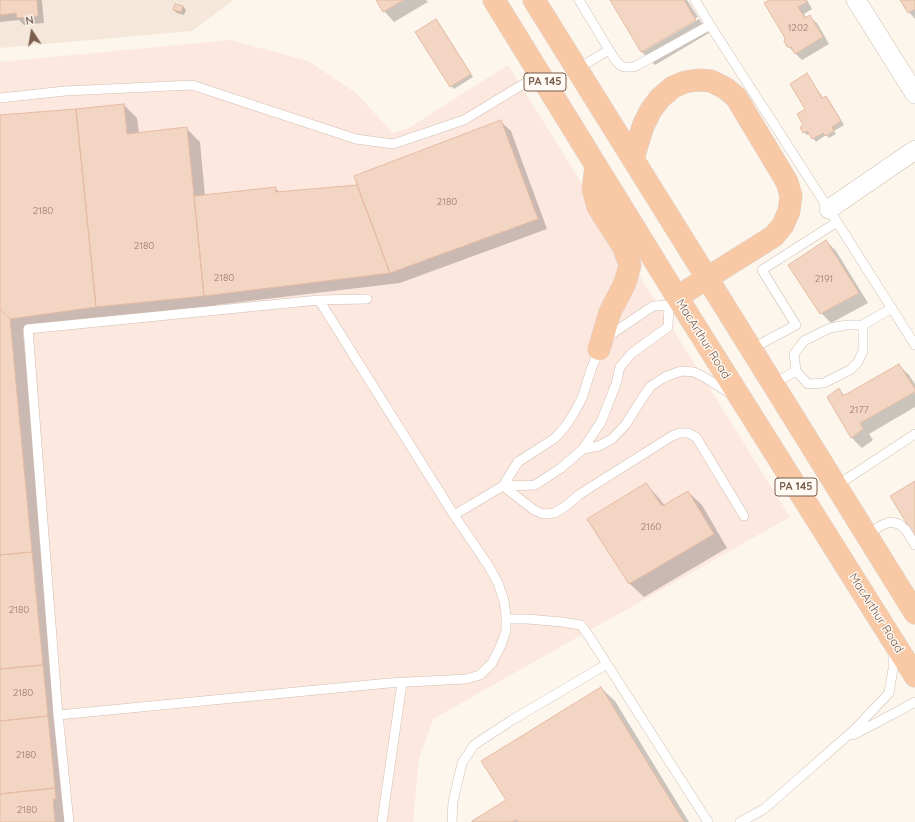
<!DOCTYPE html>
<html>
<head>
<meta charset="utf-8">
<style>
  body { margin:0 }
  #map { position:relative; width:915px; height:822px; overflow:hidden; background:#fdf6ec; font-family:Quicksand,sans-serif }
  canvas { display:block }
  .north { position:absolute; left:12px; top:12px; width:40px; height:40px; -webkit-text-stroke:3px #fffaf3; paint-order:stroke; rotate:348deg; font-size:11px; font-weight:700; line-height:16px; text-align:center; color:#7a5c4d }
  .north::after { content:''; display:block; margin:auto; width:14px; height:18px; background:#7a5c4d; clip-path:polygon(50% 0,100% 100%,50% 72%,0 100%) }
</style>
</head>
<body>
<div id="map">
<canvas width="915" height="822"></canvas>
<div class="north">N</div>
</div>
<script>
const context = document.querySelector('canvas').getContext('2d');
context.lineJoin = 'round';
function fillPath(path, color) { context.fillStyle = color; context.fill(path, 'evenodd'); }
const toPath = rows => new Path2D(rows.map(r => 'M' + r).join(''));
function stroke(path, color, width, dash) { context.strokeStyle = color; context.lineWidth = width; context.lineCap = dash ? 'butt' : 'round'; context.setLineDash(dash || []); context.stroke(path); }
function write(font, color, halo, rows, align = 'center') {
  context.font = font + ' Quicksand,sans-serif'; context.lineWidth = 3; context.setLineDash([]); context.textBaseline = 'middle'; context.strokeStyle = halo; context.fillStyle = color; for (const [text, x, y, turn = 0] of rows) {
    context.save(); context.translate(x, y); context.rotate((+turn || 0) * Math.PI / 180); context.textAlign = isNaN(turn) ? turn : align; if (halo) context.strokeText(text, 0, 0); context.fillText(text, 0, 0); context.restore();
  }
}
fillPath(toPath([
  [0,0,234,0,192,31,0,48]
]), '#f5e8da');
fillPath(toPath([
  [231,40,308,61,356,93,393,133,407,129,508,65,790,517,433,719,419,759,413,822,0,822,0,62]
]), '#fde8e0');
fillPath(toPath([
  [0,0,41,0,42,1,44,23,24,25,19,20,0,22],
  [377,0,426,0,428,2,394,22,384,11],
  [611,0,687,0,698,17,644,49,644,51,699,19,709,33,655,65,642,52],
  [770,0,807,0,812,9,804,14,807,19,810,17,817,23,829,44,802,60,788,46,786,37],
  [901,0,915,0,915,19,909,12],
  [183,6,186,10,184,15,177,13,174,10],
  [436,20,439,23,473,77,454,89,451,86],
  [807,75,810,78,823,98,826,97,829,100,844,125,834,131,836,134,829,138,826,135,816,142,810,134,807,135,804,132,807,109],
  [124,105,137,118,139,133,186,128,200,142,205,196,275,188,281,193,359,186,500,121,511,131,547,229,400,283,216,305,217,309,110,320,23,332,56,678,67,822,0,822,0,116],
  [826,241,836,251,868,303,831,323,821,313],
  [899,365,909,375,915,384,915,407,869,434,873,440,862,448,852,438,828,397,839,390,845,396],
  [646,484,659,498,665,506,688,492,702,505,727,548,644,597,630,584,588,519],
  [601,688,615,701,689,822,473,822,507,800]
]), '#0003');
const building = toPath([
  [0,0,37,0,38,16,17,18,16,13,0,15,0,0],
  [376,0,404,0,383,12,376,0],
  [610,0,684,0,696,20,641,52,610,0],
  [769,0,805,0,807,2,798,7,805,18,810,15,823,37,795,54,791,47,787,47,784,41,785,38,764,3,769,0],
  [900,0,915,0,915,9,908,13,900,0],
  [175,4,183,6,181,12,173,10,175,4],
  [436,19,471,74,450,87,415,32,436,19],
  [807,73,822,98,826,96,841,121,832,127,834,131,826,136,823,133,812,139,807,131,803,133,800,127,803,125,797,114,805,109,790,84,807,73],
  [124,104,127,134,187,127,204,296,96,307,76,109,124,104],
  [76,109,96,307,10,319,0,309,0,115,76,109],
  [501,120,538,219,390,273,354,176,501,120],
  [357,185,390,273,204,296,194,196,276,187,276,192,357,185],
  [826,240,859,293,820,314,788,265,826,240],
  [0,309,10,319,32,552,0,555,0,309],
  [899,364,915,389,915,392,860,423,863,429,851,438,827,397,839,388,843,396,899,364],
  [915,481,915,537,890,496,915,481],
  [646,483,662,506,688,491,714,534,629,584,587,519,646,483],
  [32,552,43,665,0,669,0,555,32,552],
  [43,665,48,716,0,721,0,669,43,665],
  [601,687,684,822,518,822,517,820,511,822,472,822,472,821,506,800,481,761,601,687],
  [48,716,55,788,0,794,0,721,48,716],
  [55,788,56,799,53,799,55,822,0,822,0,794,55,788]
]);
fillPath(building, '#f3d5c3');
stroke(building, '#e6bba3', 1);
const service = toPath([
  [695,0,710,25,837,222,915,345],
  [609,50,616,61,620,65,624,67,633,67,638,65,710,25],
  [577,69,609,50,579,0],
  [0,98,65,91,192,85,356,139,393,144,464,120,540,74],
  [319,300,367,299],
  [608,338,610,335,653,306,669,305,677,297],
  [751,349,796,325,762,270,837,222],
  [796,371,808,384,824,383,850,370,858,362,863,351,863,325],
  [773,384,796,371,794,354,804,341,830,328,847,325,863,325,892,308],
  [583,449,599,446,612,439,626,424,643,397,651,386,665,377,681,371,694,372,704,377,731,394],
  [503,486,534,510,543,514,554,513,566,506,580,494,672,436,680,433,688,433,696,437,744,516],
  [503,486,535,485,561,468,583,449,601,422,616,384,620,367,632,353,668,327,669,305],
  [836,486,915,434],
  [454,515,503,486,518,462,555,438,565,427,573,415,582,398,592,367,600,348],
  [867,535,882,525,890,522,899,524,906,530,915,545],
  [506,619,527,619,562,622,581,625,589,636,708,822],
  [58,715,389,683,466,679,480,675,492,663,501,645,506,631,506,616,504,601,498,583,488,565,454,515,319,300,28,329,58,715,69,822],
  [853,735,893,714,915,702],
  [382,822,402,683],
  [452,822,453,802,462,763,474,745,512,720,607,664],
  [740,822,764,809,804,774,855,729,889,693,893,669,893,651]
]);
const minor = toPath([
  [856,0,915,94],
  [829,209,915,150]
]);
const trunk = toPath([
  [494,0,677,297,915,676],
  [534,0,773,384,915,613],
  [633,159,643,126,651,110,660,98,673,87,685,82,698,80,711,81,725,88,736,97,787,182,791,196,789,211,783,225,774,236,677,297],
  [596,165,593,189,598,207,623,246,630,265,625,283,610,312,599,349]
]);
stroke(service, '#d1beb0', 10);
stroke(minor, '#d1beb0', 20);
stroke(trunk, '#dad1cd', 23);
stroke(service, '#fff', 9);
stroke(minor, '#fff', 19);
stroke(trunk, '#f9c8a4', 22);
write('10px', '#987a6a', null, [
  ["1202",798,28],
  ["2180",447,202],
  ["2180",43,211],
  ["2180",144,246],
  ["2180",224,278],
  ["2191",824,279],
  ["2177",859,410],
  ["2160",651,527],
  ["2180",19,610],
  ["2180",23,693],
  ["2180",26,755],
  ["2180",27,810]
]);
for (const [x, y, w] of [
  [545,82,42],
  [796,487,42]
]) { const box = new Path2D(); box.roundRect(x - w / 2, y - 9, w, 18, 3); context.fillStyle = '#fffaf3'; context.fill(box); stroke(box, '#7a5c4d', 1); }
write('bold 11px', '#7a5c4d', null, [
  ["PA 145",545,82],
  ["PA 145",796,487]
]);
write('12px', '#7a5c4d', '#fffaf3', [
  ["MacArthur Road",703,339,58],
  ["MacArthur Road",876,613,58]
]);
</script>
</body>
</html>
